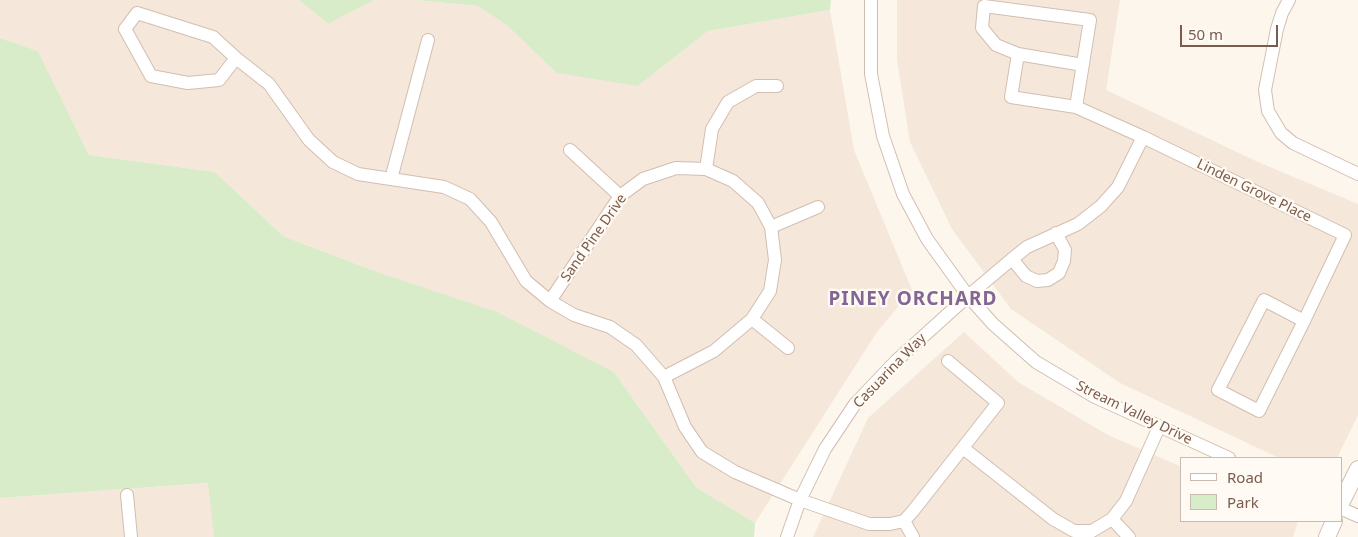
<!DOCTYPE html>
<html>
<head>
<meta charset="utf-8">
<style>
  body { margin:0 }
  #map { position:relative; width:1358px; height:537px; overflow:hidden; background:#fdf6ec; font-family:"Noto Sans",sans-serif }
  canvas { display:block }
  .legend { position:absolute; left:1180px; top:457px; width:162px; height:65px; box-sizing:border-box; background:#fffaf3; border:1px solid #cabbb1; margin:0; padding:6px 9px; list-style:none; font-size:15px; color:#7a5c4d }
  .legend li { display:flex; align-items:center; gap:10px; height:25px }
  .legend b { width:25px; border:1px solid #cabbb1 }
  .scale { position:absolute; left:1180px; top:25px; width:98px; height:22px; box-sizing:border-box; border:2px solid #7a5c4d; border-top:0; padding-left:6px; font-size:15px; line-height:18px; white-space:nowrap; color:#7a5c4d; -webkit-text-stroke:4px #fffaf3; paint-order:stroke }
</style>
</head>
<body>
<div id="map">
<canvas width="1358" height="537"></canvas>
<ul class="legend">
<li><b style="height:6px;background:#fff"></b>Road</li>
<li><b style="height:14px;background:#d8ecc9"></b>Park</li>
</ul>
<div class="scale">50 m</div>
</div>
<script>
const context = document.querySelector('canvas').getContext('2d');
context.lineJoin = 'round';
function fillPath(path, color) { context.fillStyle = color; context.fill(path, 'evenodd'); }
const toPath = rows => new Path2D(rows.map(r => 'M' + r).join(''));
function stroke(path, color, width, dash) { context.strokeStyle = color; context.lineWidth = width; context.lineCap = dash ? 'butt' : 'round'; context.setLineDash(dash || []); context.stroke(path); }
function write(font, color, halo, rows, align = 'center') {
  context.font = font + ' "Noto Sans",sans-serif'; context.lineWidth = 4.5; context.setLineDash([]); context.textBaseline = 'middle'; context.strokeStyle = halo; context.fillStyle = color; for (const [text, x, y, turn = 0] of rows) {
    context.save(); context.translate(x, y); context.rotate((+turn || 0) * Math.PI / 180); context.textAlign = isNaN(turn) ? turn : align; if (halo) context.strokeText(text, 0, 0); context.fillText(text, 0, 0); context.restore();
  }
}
fillPath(toPath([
  [0,0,299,0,328,24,375,0,415,0,478,6,509,27,638,86,708,31,830,10,854,150,912,290,877,332,755,523,696,487,614,372,377,272,283,236,215,172,89,155,38,51,0,38],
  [897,0,1120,0,1106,90,1258,162,1358,204,1358,415,1337,458,1279,458,1120,383,1011,309,952,229,910,142,897,60],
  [964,332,1018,382,1108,435,1182,467,1182,521,1298,521,1293,537,813,537,868,418],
  [209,483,214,537,0,537,0,498]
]), '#f5e8da');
fillPath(toPath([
  [299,0,375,0,328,24],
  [415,0,831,0,830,10,708,31,638,86,557,73,509,27,478,6],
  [0,38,38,51,89,155,215,172,283,236,377,272,497,312,614,372,696,487,755,523,754,537,214,537,208,483,0,498]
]), '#d8ecc9');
const minor = toPath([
  [871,0,871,74,883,136,903,194,927,239,968,296,993,324,1036,362,1095,397,1229,458],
  [1289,0,1282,13,1277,29,1265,90,1268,111,1281,133,1293,143,1358,174],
  [137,13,213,37,236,58,219,80,188,83,151,76,125,29,137,13],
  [1018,54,1083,65],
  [236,58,269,84,309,140,333,162,358,174,444,187,470,199,491,222,526,281,550,301,574,315,610,327,636,345,664,377,685,427,702,452,735,472,800,500,869,524,890,524,904,521,913,511,998,403,948,361],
  [1076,107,1011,97,1018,54,996,45,982,28,984,6,1090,20,1076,107,1143,137,1345,235,1304,321,1259,411,1218,390,1264,300,1304,321],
  [570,150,620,196],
  [706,169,712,129,728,102,756,86,777,86],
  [391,179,428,40],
  [771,227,818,207],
  [1012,259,1026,276,1037,281,1048,280,1059,273,1064,261,1065,250,1056,233],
  [550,301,620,196,643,179,676,168,706,169,733,181,758,203,771,227,775,260,770,291,752,319,714,351,664,377],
  [752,319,788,348],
  [963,448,1053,519,1074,531,1092,531,1112,519,1126,501,1159,427],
  [127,495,131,537],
  [1342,509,1358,516],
  [1112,519,1129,537],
  [904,521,913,537],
  [787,537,800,500,825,449,855,404,896,361,968,296,1012,259,1027,247,1078,224,1101,206,1118,187,1143,137]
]);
const tertiary = toPath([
  [1342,501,1358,469],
  [1327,537,1334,521]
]);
stroke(minor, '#d1beb0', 14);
stroke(tertiary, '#d1beb0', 18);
stroke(minor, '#fff', 12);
stroke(tertiary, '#fff', 16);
write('14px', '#7a5c4d', '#fffaf3', [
  ["Linden Grove Place",1254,191,26],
  ["Sand Pine Drive",594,238,-55],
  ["Casuarina Way",890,371,-46],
  ["Stream Valley Drive",1134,413,26]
]);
context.letterSpacing = '1px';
write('bold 19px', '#846695', '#fffaf3', [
  ["PINEY ORCHARD",913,300]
]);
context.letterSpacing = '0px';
</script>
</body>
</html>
